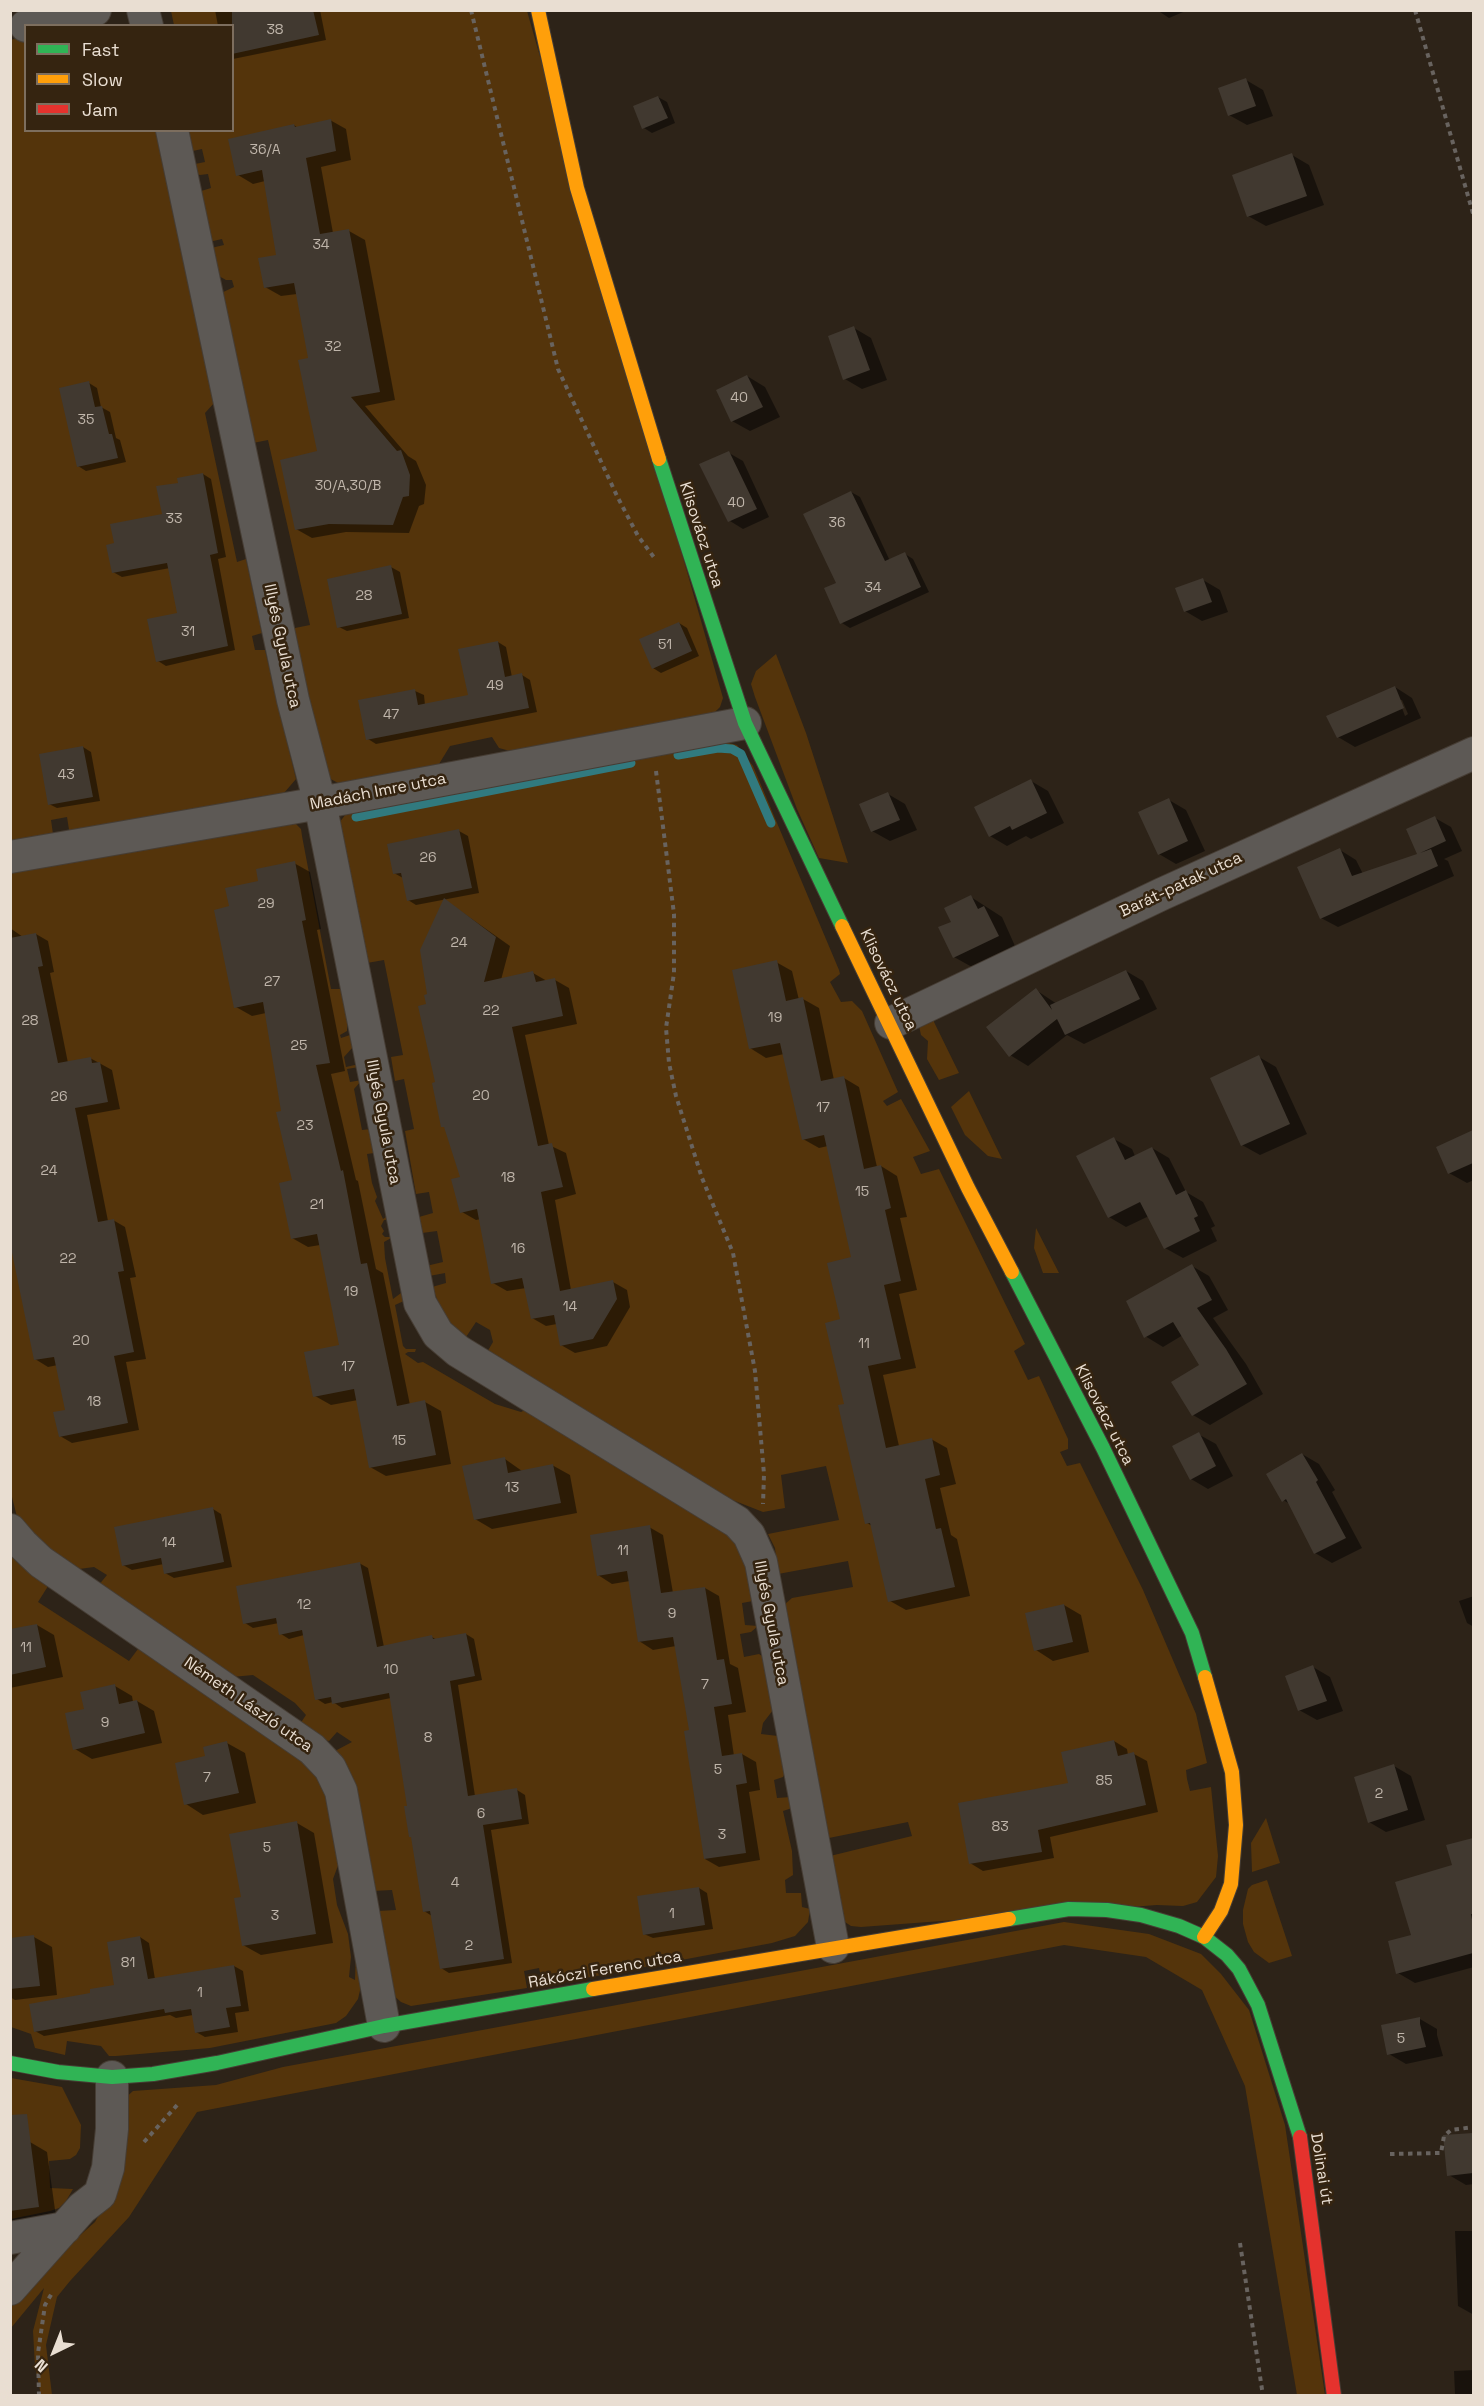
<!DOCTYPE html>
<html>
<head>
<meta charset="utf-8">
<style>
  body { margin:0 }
  #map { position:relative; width:1484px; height:2406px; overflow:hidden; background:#2d2318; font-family:"Space Grotesk",sans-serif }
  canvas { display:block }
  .frame { position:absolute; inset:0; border:12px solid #e9ded2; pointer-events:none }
  .legend { position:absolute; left:24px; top:24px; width:210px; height:108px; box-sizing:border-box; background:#352410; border:2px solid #7d6e5e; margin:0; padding:8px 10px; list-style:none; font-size:18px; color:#e9ded2 }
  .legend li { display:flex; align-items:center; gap:12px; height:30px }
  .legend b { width:30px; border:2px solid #7d6e5e }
  .north { position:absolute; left:24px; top:2322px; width:60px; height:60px; -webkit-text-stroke:4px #352410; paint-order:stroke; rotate:223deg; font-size:16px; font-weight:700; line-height:24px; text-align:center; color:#e9ded2 }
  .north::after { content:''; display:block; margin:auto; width:21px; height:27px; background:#e9ded2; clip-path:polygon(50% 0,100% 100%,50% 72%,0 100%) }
</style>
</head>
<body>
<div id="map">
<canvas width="1484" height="2406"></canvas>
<div class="frame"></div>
<ul class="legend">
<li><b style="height:8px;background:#30b455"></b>Fast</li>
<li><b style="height:8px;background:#ff9f0a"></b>Slow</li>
<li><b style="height:8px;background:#e5322d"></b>Jam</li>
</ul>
<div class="north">N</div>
</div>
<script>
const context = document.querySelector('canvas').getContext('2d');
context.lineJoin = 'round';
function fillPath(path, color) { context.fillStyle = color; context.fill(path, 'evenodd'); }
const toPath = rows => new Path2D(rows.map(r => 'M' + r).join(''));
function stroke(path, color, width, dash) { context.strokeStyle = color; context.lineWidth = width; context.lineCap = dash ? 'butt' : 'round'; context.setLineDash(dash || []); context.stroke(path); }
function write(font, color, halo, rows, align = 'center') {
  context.font = font + ' "Space Grotesk",sans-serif'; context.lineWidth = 5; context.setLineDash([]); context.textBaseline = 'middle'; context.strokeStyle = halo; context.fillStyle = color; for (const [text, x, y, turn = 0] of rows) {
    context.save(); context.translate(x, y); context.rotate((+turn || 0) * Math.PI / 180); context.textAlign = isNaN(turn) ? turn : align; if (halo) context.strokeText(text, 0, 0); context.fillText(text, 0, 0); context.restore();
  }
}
fillPath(toPath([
  [171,11,527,11,723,698,720,707,712,715,510,751,499,748,492,737,450,746,439,764,433,766,340,784,327,777,290,629,310,625,268,440,248,444,219,294,234,287,232,280,226,280,217,275,211,248,224,245,222,239,209,242,198,192,211,188,208,174,200,175,192,173,195,164,205,162,202,149,188,152,183,131,232,130,232,26,174,25],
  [25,37,26,130,157,131,215,402,205,413,237,562,246,559,262,633,252,636,255,650,265,650,296,779,284,793,244,799,70,836,67,817,51,820,53,834,11,847,10,40],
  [776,654,806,733,848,863,819,858,797,809,755,697,751,684,756,671],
  [721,741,737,745,753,766,839,970,840,974,830,982,841,1002,852,1001,862,1011,898,1092,883,1101,887,1106,901,1099,930,1151,913,1157,921,1174,939,1169,1025,1344,1014,1351,1028,1380,1039,1376,1068,1439,1068,1449,1060,1452,1067,1466,1080,1463,1143,1590,1196,1714,1207,1763,1186,1770,1187,1779,1190,1791,1211,1787,1218,1856,1216,1877,1197,1902,1183,1906,1157,1905,861,1927,851,1926,842,1920,830,1856,912,1836,908,1822,824,1839,785,1604,792,1598,853,1587,848,1561,778,1574,775,1548,768,1534,839,1520,826,1466,781,1475,785,1508,763,1512,730,1499,486,1354,493,1342,490,1330,476,1322,466,1337,453,1328,445,1318,432,1287,446,1283,445,1273,424,1277,426,1266,443,1262,437,1231,422,1233,419,1217,433,1213,429,1192,416,1194,405,1131,414,1129,404,1079,395,1081,391,1057,403,1055,384,960,367,963,339,823,349,810],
  [294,822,301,829,302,836,331,989,346,989,351,1024,347,1025,347,1031,340,1035,341,1038,350,1035,353,1047,344,1057,346,1067,359,1064,359,1067,347,1069,350,1082,362,1080,354,1089,362,1130,371,1129,374,1153,367,1154,372,1183,377,1197,375,1201,383,1219,386,1217,383,1198,389,1220,384,1220,381,1226,384,1231,382,1234,385,1237,393,1237,384,1242,385,1258,393,1299,401,1293,406,1300,395,1305,403,1346,406,1349,416,1349,415,1352,408,1352,405,1354,418,1363,423,1362,495,1404,521,1412,527,1409,726,1532,738,1547,748,1571,753,1601,742,1603,745,1625,758,1626,751,1632,740,1634,744,1657,759,1654,762,1656,773,1710,763,1723,761,1734,778,1736,785,1772,783,1777,774,1780,777,1798,791,1797,792,1808,783,1811,792,1851,793,1875,785,1880,786,1893,801,1893,802,1907,810,1909,808,1922,795,1936,772,1943,543,1986,539,1968,524,1971,527,1988,411,2006,401,2002,393,1995,378,1911,396,1910,392,1890,372,1891,351,1779,342,1758,335,1751,352,1742,337,1732,329,1741,319,1738,300,1724,306,1715,295,1703,253,1675,232,1677,98,1586,107,1575,94,1567,79,1569,53,1556,17,1517,10,1489,10,871],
  [937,1011,934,1022,959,1073,939,1080,927,1059,928,1041,921,1035,919,1026],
  [969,1091,1002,1159,988,1156,965,1135,951,1107],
  [1036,1228,1059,1273,1043,1273,1034,1248],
  [10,1548,50,1583,38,1602,129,1661,141,1645,269,1734,313,1770,328,1789,340,1860,333,1879,337,1905,348,1934,351,1957,349,1977,355,1980,356,1950,361,1986,358,1999,346,2016,336,2023,210,2048,116,2056,109,2056,101,2046,67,2041,65,2055,35,2048,31,2034,11,2027],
  [1266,1818,1280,1863,1252,1872,1251,1843],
  [1267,1880,1292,1956,1269,1963,1254,1952,1248,1942,1243,1924,1243,1910,1248,1889,1252,1885],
  [1064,1922,1149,1934,1201,1954,1221,1974,1249,2010,1285,2125,1325,2395,1297,2395,1245,2086,1202,1990,1146,1957,1064,1945,197,2112,129,2217,70,2281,57,2297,46,2345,52,2395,41,2395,35,2366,33,2331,44,2288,11,2328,11,2305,33,2277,95,2222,114,2187,123,2100,133,2091,216,2085,283,2067],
  [11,2078,62,2087,81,2125,80,2148,76,2155,70,2159,49,2161,50,2188,73,2189,66,2201,59,2208,50,2211,11,2219]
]), '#54340b');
fillPath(toPath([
  [215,10,320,10,326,40,233,59,232,26,218,26],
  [1157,10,1188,10,1169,18],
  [1246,80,1263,90,1273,116,1247,125,1229,115],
  [658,97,667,102,675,123,652,133,644,128],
  [330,120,346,129,351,160,321,167,333,233,349,231,365,240,395,400,365,406,408,456,416,461,426,485,424,504,419,506,409,533,346,532,312,538,296,529,319,453,310,359,297,294,281,296,265,287,277,256,265,181,253,184,238,175,294,125,298,128],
  [1292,155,1309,165,1324,205,1266,226,1248,216],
  [854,328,871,338,887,380,862,389,845,379],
  [747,376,765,387,780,417,750,431,732,421],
  [89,383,97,388,101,407,110,412,116,438,120,440,126,462,86,471,78,466],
  [729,453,743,461,769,517,743,529,730,521,701,465],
  [203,474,211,479,226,557,218,559,235,650,166,666,158,661,178,614,170,568,122,577,113,572,116,544,163,515,180,484],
  [851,492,860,497,890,561,905,554,913,559,929,592,850,628,842,623,838,584],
  [391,567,400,572,409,618,347,631,339,627],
  [1203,580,1220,590,1228,612,1202,621,1185,611],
  [679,623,687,628,699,656,661,673,653,668],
  [498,642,506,647,512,677,522,675,530,680,537,712,376,744,368,739,415,691,424,695,425,705,469,696],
  [1395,687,1412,698,1421,718,1355,747,1338,737],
  [1399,700,1402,700,1408,714,1405,716],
  [83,747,91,752,100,801,57,808,49,804],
  [1031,781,1048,791,1064,823,1031,839,1026,836,1007,846,990,836],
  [888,794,905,804,917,830,890,841,872,831],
  [1169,800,1186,810,1205,851,1176,864,1159,854],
  [1435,818,1451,827,1462,851,1444,859,1448,861,1454,876,1338,927,1321,918,1340,850,1356,860,1363,874,1419,855],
  [459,831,468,836,479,893,416,905,408,900,403,878,394,873],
  [294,863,310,872,321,929,317,930,345,1071,331,1074,356,1180,358,1181,376,1269,383,1273,410,1405,425,1402,441,1411,451,1464,386,1476,370,1467,358,1400,331,1405,315,1396,341,1346,320,1245,308,1247,292,1238,294,1182,266,1013,252,1016,236,1007,231,907,260,882],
  [971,897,1002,917,1015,946,972,967,954,957,953,922],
  [445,900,510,946,501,980,533,973,547,981,555,980,569,988,577,1024,525,1035,549,1145,566,1153,576,1194,555,1200,571,1290,613,1282,627,1290,630,1307,607,1346,575,1353,561,1345,557,1324,546,1326,532,1318,526,1288,507,1291,493,1283,481,1219,476,1220,462,1212,462,1178,446,1128,443,1126,428,1005],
  [10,928,23,937,36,934,48,941,54,972,50,973,68,1063,90,1058,112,1070,120,1109,87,1115,108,1221,113,1220,125,1227,136,1277,130,1278,146,1359,126,1362,139,1430,72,1443,60,1436,67,1411,58,1365,48,1367,35,1359,10,1231],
  [776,962,792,971,799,1000,803,999,819,1008,834,1080,844,1078,859,1087,877,1167,881,1166,897,1176,907,1217,900,1218,917,1290,899,1294,916,1368,883,1375,899,1446,931,1439,947,1448,956,1484,940,1488,951,1535,957,1539,970,1596,906,1610,890,1601,872,1526,867,1523,846,1405,842,1321,853,1259,828,1146,819,1148,803,1139,784,1054,766,1058,750,1048],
  [1126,971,1143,981,1157,1009,1084,1044,1067,1035,1028,1066,1010,1055,1036,990,1057,1004],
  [1259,1057,1276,1067,1307,1134,1260,1155,1242,1145],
  [1474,1132,1474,1180,1467,1183,1449,1173,1438,1148],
  [1114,1139,1132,1149,1135,1156,1152,1148,1169,1158,1186,1192,1203,1202,1215,1226,1211,1228,1217,1241,1183,1258,1165,1248,1149,1216,1126,1227,1109,1217],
  [1192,1266,1209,1276,1228,1310,1213,1318,1246,1364,1263,1394,1210,1425,1193,1415,1201,1366,1183,1335,1163,1347,1145,1336],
  [1198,1434,1216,1444,1233,1476,1208,1489,1191,1479],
  [1302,1454,1319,1464,1335,1490,1332,1492,1362,1548,1332,1563,1315,1553,1290,1504,1283,1500],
  [505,1459,522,1471,552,1465,570,1475,577,1513,492,1529,475,1519],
  [213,1509,221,1514,232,1567,174,1578,165,1573,164,1564,132,1570,123,1565],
  [649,1527,663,1535,673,1593,705,1588,719,1596,730,1664,738,1668,746,1712,728,1715,734,1756,742,1754,756,1762,760,1790,749,1792,760,1860,719,1867,705,1859,691,1732,676,1646,653,1650,639,1641,630,1581,612,1584,598,1575],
  [359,1563,368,1568,384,1647,432,1637,437,1640,466,1634,474,1639,482,1680,458,1685,475,1796,517,1790,525,1795,529,1824,491,1830,512,1963,449,1973,441,1968,432,1916,424,1911,391,1698,342,1708,333,1702,325,1704,317,1699,304,1635,289,1639,281,1634,279,1623,253,1628,245,1623],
  [1474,1596,1474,1627,1467,1623,1459,1601],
  [1064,1605,1081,1615,1089,1652,1053,1661,1036,1650],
  [37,1625,54,1635,63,1677,10,1688,10,1631],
  [1313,1667,1330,1677,1343,1711,1317,1720,1299,1710],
  [115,1686,132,1696,133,1702,137,1701,154,1711,162,1743,92,1759,75,1749,86,1710],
  [1114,1741,1127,1749,1128,1755,1134,1754,1147,1761,1158,1812,1050,1837,1054,1858,983,1871,970,1863,1070,1785],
  [227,1743,245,1753,256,1803,203,1815,186,1804,207,1758],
  [1394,1766,1411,1776,1425,1820,1386,1832,1369,1822],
  [297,1823,314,1833,333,1943,261,1955,243,1945,242,1898],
  [1474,1839,1474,1967,1415,1983,1398,1973,1413,1936,1454,1866,1448,1846],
  [699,1888,707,1893,713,1929,653,1938,644,1934],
  [34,1937,52,1947,57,1995,15,2000,10,1997,10,1939],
  [140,1937,149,1943,155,1979,234,1966,243,1971,249,2011,235,2013,238,2032,205,2037,196,2032,193,2015,176,2018,170,2015,44,2036,35,2031,92,1994,116,1986],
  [1420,2019,1437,2029,1437,2035,1443,2056,1406,2064,1389,2054,1383,2026],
  [1474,2134,1474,2184,1466,2185,1449,2175,1445,2137],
  [30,2142,47,2152,56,2217,10,2222,10,2145],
  [1455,2231,1474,2231,1474,2315,1458,2306],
  [1474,2370,1474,2396,1425,2396,1455,2394,1454,2371]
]), '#0007');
stroke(toPath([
  [678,755,718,748,732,749,741,754,771,823],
  [356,817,631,763]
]), '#317a7f', 9);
fillPath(toPath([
  [232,10,313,10,319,35,232,54],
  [1246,78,1256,106,1228,116,1218,88],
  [658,96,668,118,642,129,633,106],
  [331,119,336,151,306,158,320,234,349,229,380,392,351,397,397,451,401,450,410,475,409,496,403,497,393,525,329,524,295,530,280,460,317,451,298,360,308,358,294,283,264,288,258,258,276,255,262,170,236,176,228,139,294,124,295,127],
  [1292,153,1307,196,1247,217,1232,175],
  [854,326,870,370,843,380,828,336],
  [747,375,763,407,731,422,716,390],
  [89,381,95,407,102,406,109,434,112,434,118,458,77,467,59,388],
  [729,451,757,509,728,522,699,464],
  [203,473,218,553,210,555,228,646,156,662,147,619,177,613,167,563,112,573,106,545,114,543,110,524,162,514,156,486,178,483,177,478],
  [851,491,885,561,905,552,921,587,840,624,824,588,836,583,803,514],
  [391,565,402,614,337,628,327,579],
  [1203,578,1212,602,1184,612,1175,588],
  [679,622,692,651,652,669,639,639],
  [498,641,505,677,522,673,529,708,366,740,358,700,415,689,418,705,468,695,458,649],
  [1395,686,1404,708,1337,738,1326,716],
  [83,746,93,797,48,805,39,754],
  [1031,779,1047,813,1012,830,1010,826,989,837,974,807],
  [888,792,900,820,871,832,859,804],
  [1169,798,1188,841,1158,855,1138,812],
  [1435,816,1446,841,1420,853,1431,849,1438,866,1320,919,1297,867,1340,848,1352,876,1417,854,1406,829],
  [459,829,472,888,407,901,401,873,393,874,387,844],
  [295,861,306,920,302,921,330,1063,316,1065,341,1171,343,1170,361,1264,367,1263,397,1406,425,1400,436,1455,369,1468,354,1389,313,1397,304,1352,339,1345,317,1234,291,1239,279,1183,292,1180,276,1112,281,1111,263,1002,234,1008,214,910,229,906,225,888,258,881,256,869],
  [971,895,978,909,984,906,999,936,953,958,938,927,951,922,944,908],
  [444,898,496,937,484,982,533,971,536,982,555,978,563,1016,512,1027,538,1146,552,1143,563,1187,541,1192,560,1291,613,1280,617,1299,593,1339,560,1346,554,1315,531,1319,522,1278,491,1284,477,1209,460,1213,451,1179,460,1177,444,1127,441,1127,432,1083,435,1082,418,1006,426,1004,424,995,427,994,420,950],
  [36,933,43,966,38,967,58,1063,91,1057,92,1063,100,1062,108,1102,75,1108,98,1222,114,1219,124,1271,118,1272,134,1352,114,1356,128,1423,59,1437,53,1412,65,1410,54,1357,34,1360,10,1243,10,938],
  [777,960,786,1001,803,997,821,1081,844,1076,864,1169,881,1165,891,1208,885,1210,901,1281,884,1285,901,1359,868,1366,886,1448,932,1438,940,1475,925,1479,936,1529,941,1528,955,1587,888,1602,870,1523,865,1524,838,1405,844,1404,825,1323,840,1319,827,1263,851,1257,824,1135,802,1140,780,1043,749,1049,732,970],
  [1126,970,1140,999,1065,1035,1057,1019,1009,1057,986,1027,1036,988,1052,1010,1050,1005],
  [1259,1055,1290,1124,1241,1146,1210,1078],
  [1473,1130,1473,1163,1448,1174,1436,1147],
  [1114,1137,1125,1160,1152,1147,1176,1195,1186,1190,1198,1216,1194,1218,1200,1231,1164,1249,1140,1202,1108,1218,1076,1156],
  [1192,1264,1212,1300,1197,1308,1226,1349,1247,1384,1192,1416,1171,1382,1199,1365,1173,1322,1144,1338,1126,1301],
  [1199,1432,1216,1466,1190,1480,1172,1446],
  [1302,1453,1318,1480,1316,1482,1346,1538,1314,1554,1286,1499,1282,1502,1266,1474],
  [505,1457,508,1473,553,1464,561,1503,474,1520,462,1466],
  [213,1507,224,1562,164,1574,161,1558,122,1566,114,1527],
  [650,1525,661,1593,705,1587,717,1660,724,1659,732,1704,714,1707,722,1756,742,1753,747,1783,736,1785,746,1853,704,1859,684,1731,689,1730,673,1637,638,1642,627,1571,597,1576,590,1535],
  [360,1562,377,1647,432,1635,433,1639,466,1633,475,1676,450,1681,468,1796,517,1788,522,1819,483,1825,504,1959,440,1969,430,1911,423,1912,411,1837,409,1837,404,1806,407,1806,389,1693,332,1704,331,1697,315,1700,302,1630,279,1635,276,1618,243,1624,236,1586],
  [1064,1604,1073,1642,1034,1651,1025,1613],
  [37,1624,46,1667,10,1675,10,1629],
  [1313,1665,1327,1701,1298,1711,1285,1676],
  [115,1684,119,1704,137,1700,145,1733,73,1750,65,1713,84,1709,80,1692],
  [1114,1740,1118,1756,1134,1752,1146,1805,1038,1830,1042,1852,969,1864,958,1803,1068,1783,1061,1752],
  [227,1741,239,1793,184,1805,175,1763,205,1756,203,1747],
  [1394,1764,1408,1810,1368,1823,1354,1777],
  [297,1821,316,1934,242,1946,234,1898,241,1897,229,1834],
  [1473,1838,1473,1914,1471,1914,1473,1925,1473,1953,1396,1974,1388,1941,1411,1935,1395,1882,1452,1865,1446,1845],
  [699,1887,705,1925,643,1935,637,1896],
  [34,1935,40,1986,10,1989,10,1938],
  [140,1936,148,1979,234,1965,241,2006,226,2008,230,2027,195,2033,191,2009,165,2013,164,2009,34,2032,29,2004,90,1993,90,1989,114,1985,107,1942],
  [1420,2017,1420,2024,1426,2047,1387,2055,1381,2025],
  [27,2114,39,2207,10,2211,10,2115],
  [1473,2133,1473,2173,1447,2176,1443,2135]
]), '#413930');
const street = toPath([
  [143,10,147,26],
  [26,26,95,10],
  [172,130,293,700,320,803,420,1303,438,1334,458,1351,737,1522,749,1535,761,1562,833,1947],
  [10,857,320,803,745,723],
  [891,1023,1162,894,1474,753],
  [10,1530,22,1544,41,1562,299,1740,312,1749,330,1768,341,1791,384,2026],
  [10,2238,65,2228],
  [10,2289,82,2208,100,2194,108,2168,112,2129,112,2077]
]);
const fast = toPath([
  [659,459,745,723,842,926],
  [1012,1272,1103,1448,1192,1633,1205,1677],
  [1009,1919,1069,1909,1107,1910,1141,1915,1179,1926,1204,1937,1227,1955,1239,1969,1258,2005,1300,2137],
  [10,2063,58,2072,112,2077,153,2074,217,2063,384,2026,593,1989]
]);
const slow = toPath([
  [538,10,577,188,659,459],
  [842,926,968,1188,1012,1272],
  [1204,1937,1221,1911,1231,1884,1236,1825,1232,1772,1205,1677],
  [593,1989,1009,1919]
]);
const jam = toPath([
  [1300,2137,1334,2396]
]);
stroke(street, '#463d34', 34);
stroke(fast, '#463d34', 16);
stroke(slow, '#463d34', 16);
stroke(jam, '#463d34', 16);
stroke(toPath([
  [471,10,558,369,617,496,638,536,656,560],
  [1415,10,1474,217],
  [656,771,674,914,674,973,666,1028,669,1063,676,1096,702,1178,733,1253,755,1371,764,1474,763,1504],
  [144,2142,179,2103],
  [1390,2154,1441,2153,1444,2136,1451,2130,1474,2127],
  [1240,2243,1263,2396],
  [39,2396,38,2353,45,2305,52,2293]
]), '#68635f', 4, [4.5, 4.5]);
stroke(street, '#5d5955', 32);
stroke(fast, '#30b455', 14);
stroke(slow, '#ff9f0a', 14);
stroke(jam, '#e5322d', 14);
write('14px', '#bfb5aa', null, [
  ["38",275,30],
  ["36/A",265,150],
  ["34",321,245],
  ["32",333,347],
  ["40",739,398],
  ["35",86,420],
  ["30/A,30/B",348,486],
  ["40",736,503],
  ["33",174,519],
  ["36",837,523],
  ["34",873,588],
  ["28",364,596],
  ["31",188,632],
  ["51",665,645],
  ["49",495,686],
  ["47",391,715],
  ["43",66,775],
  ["26",428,858],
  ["29",266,904],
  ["24",459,943],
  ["27",272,982],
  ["22",491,1011],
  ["19",775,1018],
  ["28",30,1021],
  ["25",299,1046],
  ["20",481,1096],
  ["26",59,1097],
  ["17",823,1108],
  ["23",305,1126],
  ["24",49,1171],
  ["18",508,1178],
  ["15",862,1192],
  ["21",317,1205],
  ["16",518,1249],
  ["22",68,1259],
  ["19",351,1292],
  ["14",570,1307],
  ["20",81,1341],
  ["11",864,1344],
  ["17",348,1367],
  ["18",94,1402],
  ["15",399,1441],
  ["13",512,1488],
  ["14",169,1543],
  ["11",623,1551],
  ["12",304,1605],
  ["9",672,1614],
  ["11",26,1648],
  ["10",391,1670],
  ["7",705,1685],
  ["9",105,1723],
  ["8",428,1738],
  ["5",718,1770],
  ["7",207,1778],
  ["85",1104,1781],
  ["2",1379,1794],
  ["6",481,1814],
  ["83",1000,1827],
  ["3",722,1835],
  ["5",267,1848],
  ["4",455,1883],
  ["1",672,1914],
  ["3",275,1916],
  ["2",469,1946],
  ["81",128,1963],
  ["1",200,1993],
  ["5",1401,2039]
]);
write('16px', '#e9ded2', '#352410', [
  ["Klisovácz utca",701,535,72],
  ["Illyés Gyula utca",282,646,78],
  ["Madách Imre utca",378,792,-11],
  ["Barát-patak utca",1181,885,-25],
  ["Klisovácz utca",888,980,64],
  ["Illyés Gyula utca",383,1122,79],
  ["Klisovácz utca",1104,1415,63],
  ["Illyés Gyula utca",771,1623,79],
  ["Németh László utca",248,1705,35],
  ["Rákóczi Ferenc utca",605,1970,-10],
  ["Dolinai út",1321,2169,81]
]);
</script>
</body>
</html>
